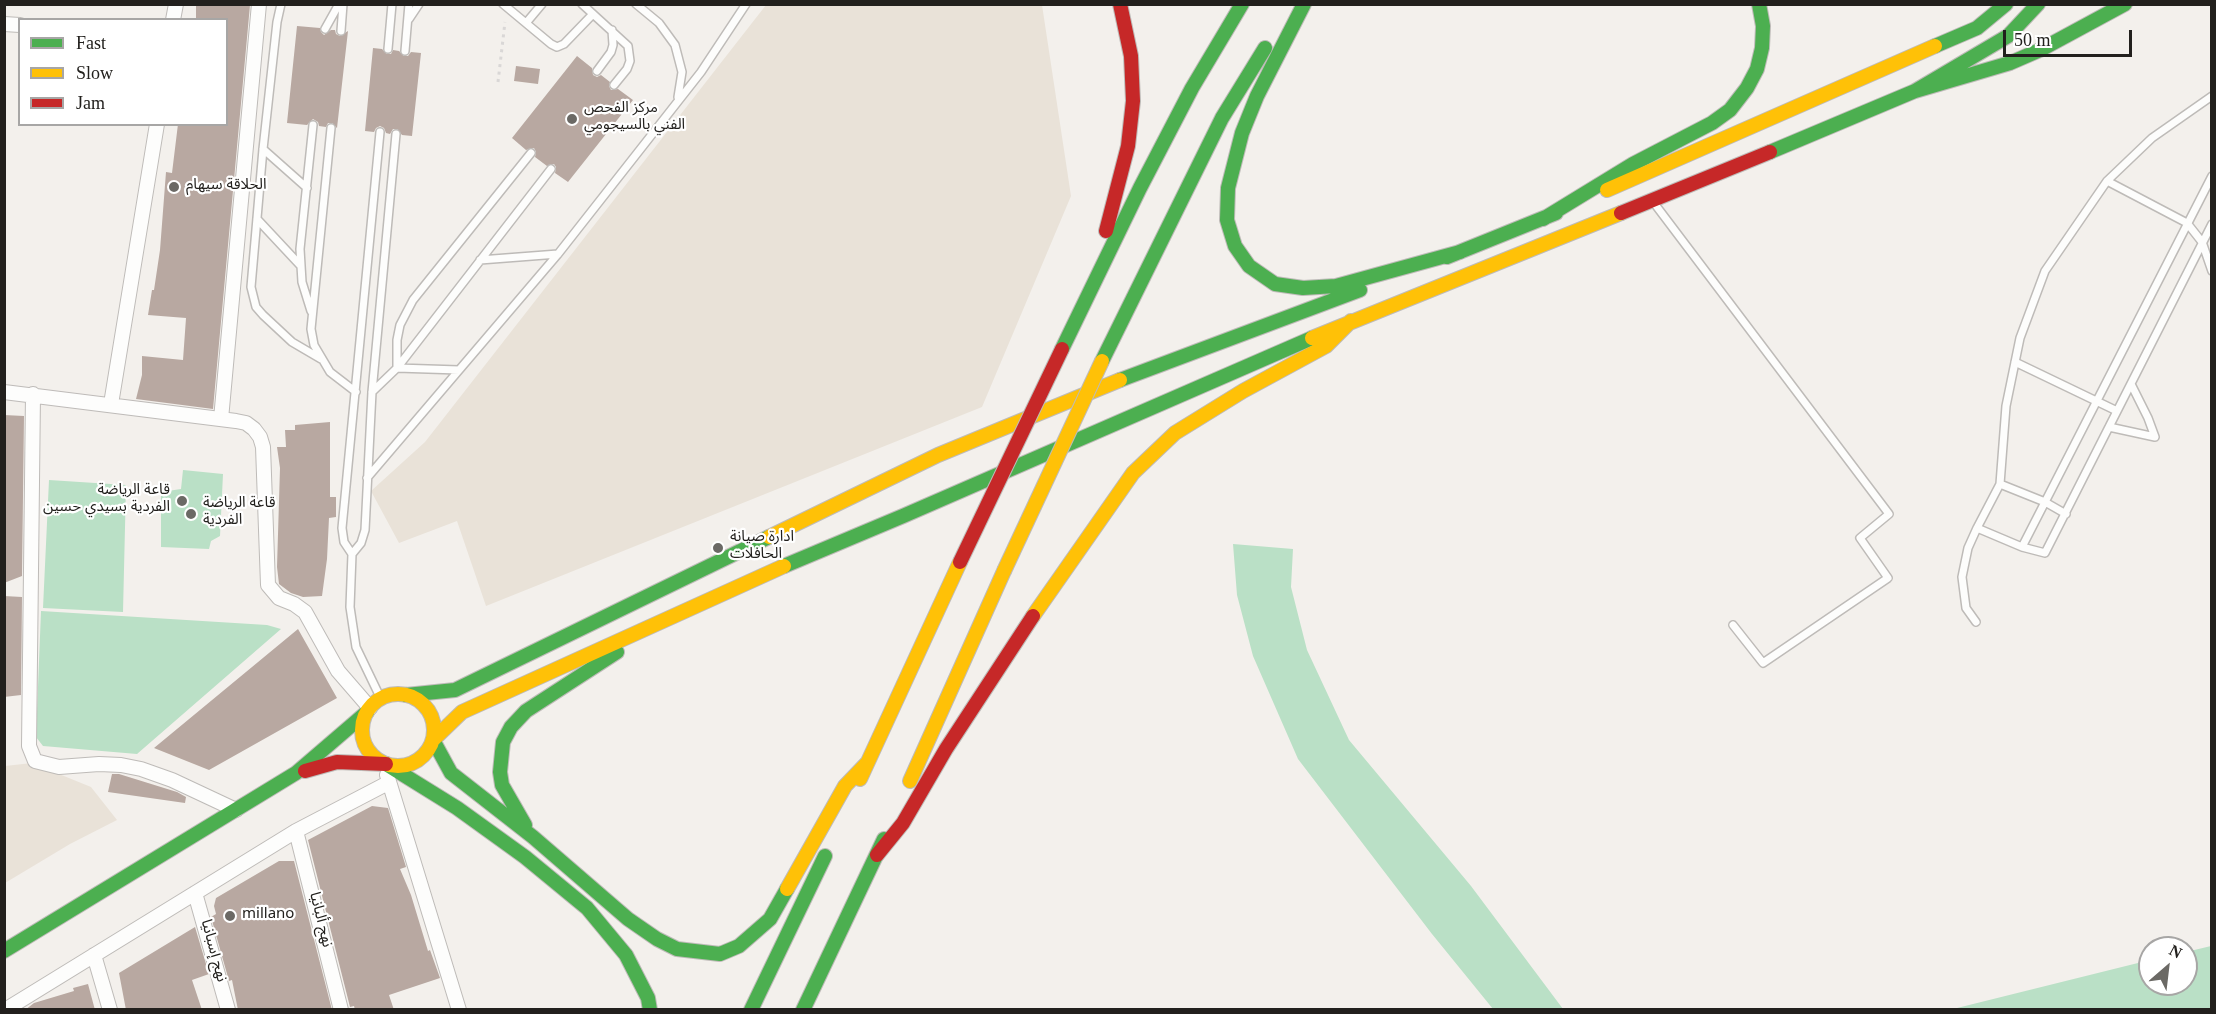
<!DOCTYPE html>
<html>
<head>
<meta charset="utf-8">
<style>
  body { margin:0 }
  #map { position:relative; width:2216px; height:1014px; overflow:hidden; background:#f3f0ec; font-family:Georgia,serif }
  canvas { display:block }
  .frame { position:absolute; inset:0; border:6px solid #22201d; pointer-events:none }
  .legend { position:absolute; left:18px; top:18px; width:210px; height:108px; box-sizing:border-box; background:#fff; border:2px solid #a7a6a5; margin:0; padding:8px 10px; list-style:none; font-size:18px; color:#22201d }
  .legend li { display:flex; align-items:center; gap:12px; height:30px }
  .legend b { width:30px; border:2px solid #a7a6a5 }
  .north { position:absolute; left:2138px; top:936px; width:60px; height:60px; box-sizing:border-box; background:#fff; border:2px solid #a7a6a5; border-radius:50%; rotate:28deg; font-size:16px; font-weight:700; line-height:24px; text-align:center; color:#22201d }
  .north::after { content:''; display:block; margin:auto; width:21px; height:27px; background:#6b6965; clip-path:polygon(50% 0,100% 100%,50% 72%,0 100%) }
  .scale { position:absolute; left:2003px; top:30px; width:129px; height:27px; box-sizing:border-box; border:3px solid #22201d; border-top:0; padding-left:8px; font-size:18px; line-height:21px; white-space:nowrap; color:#22201d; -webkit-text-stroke:4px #fff; paint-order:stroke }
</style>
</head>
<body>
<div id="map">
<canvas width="2216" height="1014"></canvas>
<div class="frame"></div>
<ul class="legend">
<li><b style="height:8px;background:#4caf50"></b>Fast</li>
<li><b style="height:8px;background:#ffc107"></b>Slow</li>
<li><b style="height:8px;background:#c62828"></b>Jam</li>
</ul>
<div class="north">N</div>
<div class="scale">50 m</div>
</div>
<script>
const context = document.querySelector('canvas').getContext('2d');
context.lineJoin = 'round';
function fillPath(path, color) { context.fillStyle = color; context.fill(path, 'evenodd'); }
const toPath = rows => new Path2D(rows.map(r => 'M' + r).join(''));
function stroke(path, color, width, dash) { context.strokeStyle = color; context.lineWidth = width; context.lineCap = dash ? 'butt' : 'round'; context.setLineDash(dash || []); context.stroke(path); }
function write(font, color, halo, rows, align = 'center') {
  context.font = font + ' Georgia,"Noto Sans Arabic",serif'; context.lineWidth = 4.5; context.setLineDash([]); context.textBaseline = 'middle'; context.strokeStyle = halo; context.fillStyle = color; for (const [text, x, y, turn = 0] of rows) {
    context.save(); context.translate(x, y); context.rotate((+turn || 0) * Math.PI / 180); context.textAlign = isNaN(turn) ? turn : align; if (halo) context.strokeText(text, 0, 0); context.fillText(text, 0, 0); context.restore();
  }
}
fillPath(toPath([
  [766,5,1042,5,1071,196,982,407,486,606,457,521,399,543,371,491,425,442],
  [32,763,91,787,117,820,70,844,5,883,5,766]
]), '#e9e2d8');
fillPath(toPath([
  [183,470,223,474,220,536,211,541,209,549,161,547,161,492,181,489],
  [49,480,126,485,123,612,43,608],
  [1233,544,1293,549,1291,587,1307,650,1349,740,1471,886,1563,1009,1493,1009,1432,934,1298,759,1253,656,1237,595],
  [41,611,267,625,281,629,137,754,43,746,36,737],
  [2211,946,2211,1009,1953,1009,2150,960,2150,984,2186,984,2186,952]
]), '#bae0c6');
fillPath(toPath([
  [196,4,250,5,213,409,136,399,142,375,142,356,183,360,186,318,148,315,152,290,154,290,160,250,166,172,172,173,178,124,226,124,226,20,196,20],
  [297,26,320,28,321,32,324,35,331,30,335,30,336,34,340,36,348,31,337,128,332,123,328,123,326,127,319,126,318,122,313,119,307,125,287,123],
  [373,48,382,49,387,54,391,54,393,50,399,51,404,56,408,56,411,52,421,53,412,136,402,135,397,129,393,129,390,134,386,133,384,128,380,126,376,128,374,132,365,131],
  [577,56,592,68,593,75,597,77,601,75,610,82,609,86,611,90,618,89,633,100,568,182,555,173,556,167,554,164,547,166,535,157,536,152,534,148,526,150,512,138],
  [516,66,540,69,538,84,514,81],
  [4,415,24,416,22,576,4,583],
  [330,422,330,497,336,497,336,517,329,518,327,559,322,596,303,597,291,593,279,584,277,567,280,468,277,447,286,447,285,430,295,430,295,425],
  [4,596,22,597,21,695,4,697],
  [298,629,337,698,209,770,154,748],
  [112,774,119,774,177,792,186,797,185,803,108,792],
  [372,806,388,808,406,867,400,869,411,895,428,951,430,950,440,978,389,995,394,1010,355,1010,354,1006,350,1007,308,840],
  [279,861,294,861,332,1010,238,1010,232,980,229,981,211,917,216,914,214,906,216,898],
  [195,927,209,974,192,980,202,1010,126,1010,119,973],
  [88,984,95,1010,25,1010,34,1003,74,991,73,988]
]), '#b8a8a1');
const lane = toPath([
  [281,4,277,22,263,149,251,287,256,307,263,315,292,342,321,359],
  [503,4,551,44,557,47,564,44,593,14],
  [582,4,628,46,630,61,627,69,614,85],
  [636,4,659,23,675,45,682,72,678,97],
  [409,19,419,4],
  [526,23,542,4],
  [325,29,339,4],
  [341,31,343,4],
  [388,49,392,4],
  [405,51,409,4],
  [597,71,611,52,613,45,612,30],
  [331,128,311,329,314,345,330,372,356,392],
  [263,149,307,188],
  [2107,181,2187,223,2202,242,2212,271],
  [1654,203,1889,514,1860,538,1888,578,1763,663,1733,625],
  [257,219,300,265],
  [480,260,558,254],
  [311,311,302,282,300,249,313,125],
  [2015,362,2117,411],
  [459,370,397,368,397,340,400,325,413,300,531,153],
  [372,392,397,368,551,169],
  [2109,427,2155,437,2148,418,2131,384],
  [367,478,558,254,701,72,746,4],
  [2000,484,2045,502,2066,514],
  [1977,528,2000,484,2006,406,2020,338,2045,271,2107,181,2152,138,2212,96],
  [2022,547,2045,553,2212,224],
  [352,554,344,542,342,528,380,132],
  [1976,622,1966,608,1962,577,1968,548,1977,528,2022,547,2212,176],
  [381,699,356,647,350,607,352,554,361,543,365,530,372,392,396,134]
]);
const street = toPath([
  [173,20,176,4],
  [4,24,20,25],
  [4,392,236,421,246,423,254,429,260,437,263,447,268,585,279,598,294,604,305,612,338,671,370,708],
  [33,394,29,746,35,761,59,767,99,764,121,765,141,769,172,780,236,810],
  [111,404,157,124],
  [221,419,259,4],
  [387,775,459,1010],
  [296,831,341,1010],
  [195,893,228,1010],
  [94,955,110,1010],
  [5,1010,296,831,388,783]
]);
const fast = toPath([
  [1304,4,1257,96,1242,133,1228,188,1227,220,1235,246,1249,266,1275,284,1303,288,1336,286,1460,252],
  [1935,46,1977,28,2006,4],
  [1915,91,2010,63,2040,50,2125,4],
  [1770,152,1915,91,2008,36,2038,4],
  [1543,219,1633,164,1712,123,1730,110,1747,88,1757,69,1762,48,1763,26,1759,4],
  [1447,257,1556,213],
  [1062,349,1140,188,1192,88,1242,4],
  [1102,361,1222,118,1265,48],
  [1120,380,1360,290],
  [784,566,903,516,1312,338],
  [406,695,455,690,769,537],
  [433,740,451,773,533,837,628,919,657,939,677,949,720,954,739,946,770,919,787,889],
  [386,764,457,808,525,857,587,908,626,955,648,998,650,1010],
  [525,825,502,785,500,772,503,742,511,727,526,711,617,652],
  [4,951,296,773,367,712],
  [751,1010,825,856],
  [803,1010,884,839]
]);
const slow = toPath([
  [1607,190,1935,46],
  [1312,338,1621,213],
  [769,537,938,455,1120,380],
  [1033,616,1133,473,1175,433,1243,391,1326,346,1351,321],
  '362 730a36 36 0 1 1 72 0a36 36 0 1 1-72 0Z',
  [433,740,462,712,784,566],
  [860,779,960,562],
  [910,781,1004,571],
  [787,889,845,786,867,763]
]);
const jam = toPath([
  [1621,213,1770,152],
  [1106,231,1128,146,1133,101,1131,56,1120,4],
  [305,771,337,762,386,764],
  [877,855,903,823,946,749,1033,616]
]);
stroke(lane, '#bebbb8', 10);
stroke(street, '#bebbb8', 16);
stroke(fast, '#bebbb8', 16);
stroke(slow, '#bebbb8', 16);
stroke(jam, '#bebbb8', 16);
stroke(toPath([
  [498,82,505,22]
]), '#d9d7d6', 3, [3, 4.5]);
stroke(lane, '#fdfdfc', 7);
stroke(street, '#fdfdfc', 14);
stroke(fast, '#4caf50', 14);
stroke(slow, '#ffc107', 14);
stroke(jam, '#c62828', 14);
const slowBridge = toPath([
  [1004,571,1102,361]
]);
const jamBridge = toPath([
  [960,562,1062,349]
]);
stroke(slowBridge, '#bebbb8', 16, []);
stroke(jamBridge, '#bebbb8', 16, []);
stroke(slowBridge, '#ffc107', 14);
stroke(jamBridge, '#c62828', 14);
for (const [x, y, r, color] of [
  [572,119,6,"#6b6965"],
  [174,187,6,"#6b6965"],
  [182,501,6,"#6b6965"],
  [191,514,6,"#6b6965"],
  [718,548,6,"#6b6965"],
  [230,916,6,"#6b6965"]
]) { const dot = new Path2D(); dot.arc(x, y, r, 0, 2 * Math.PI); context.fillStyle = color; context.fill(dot); stroke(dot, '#fff', 2); }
write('15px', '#22201d', '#fff', [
  ["مركز الفحص",584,110],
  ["الفني بالسيجومي",584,127],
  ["الحلاقة سيهام",186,187],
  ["قاعة الرياضة",170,492,"right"],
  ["الفردية بسيدي حسين",170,509,"right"],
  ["قاعة الرياضة",203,505],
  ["الفردية",203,522],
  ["ادارة صيانة",730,539],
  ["الحافلات",730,556],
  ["millano",242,916]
], 'left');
write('15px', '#22201d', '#fff', [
  ["نهج ألبانيا",319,920,76],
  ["نهج إسبانيا",212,951,75]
]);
</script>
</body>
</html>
